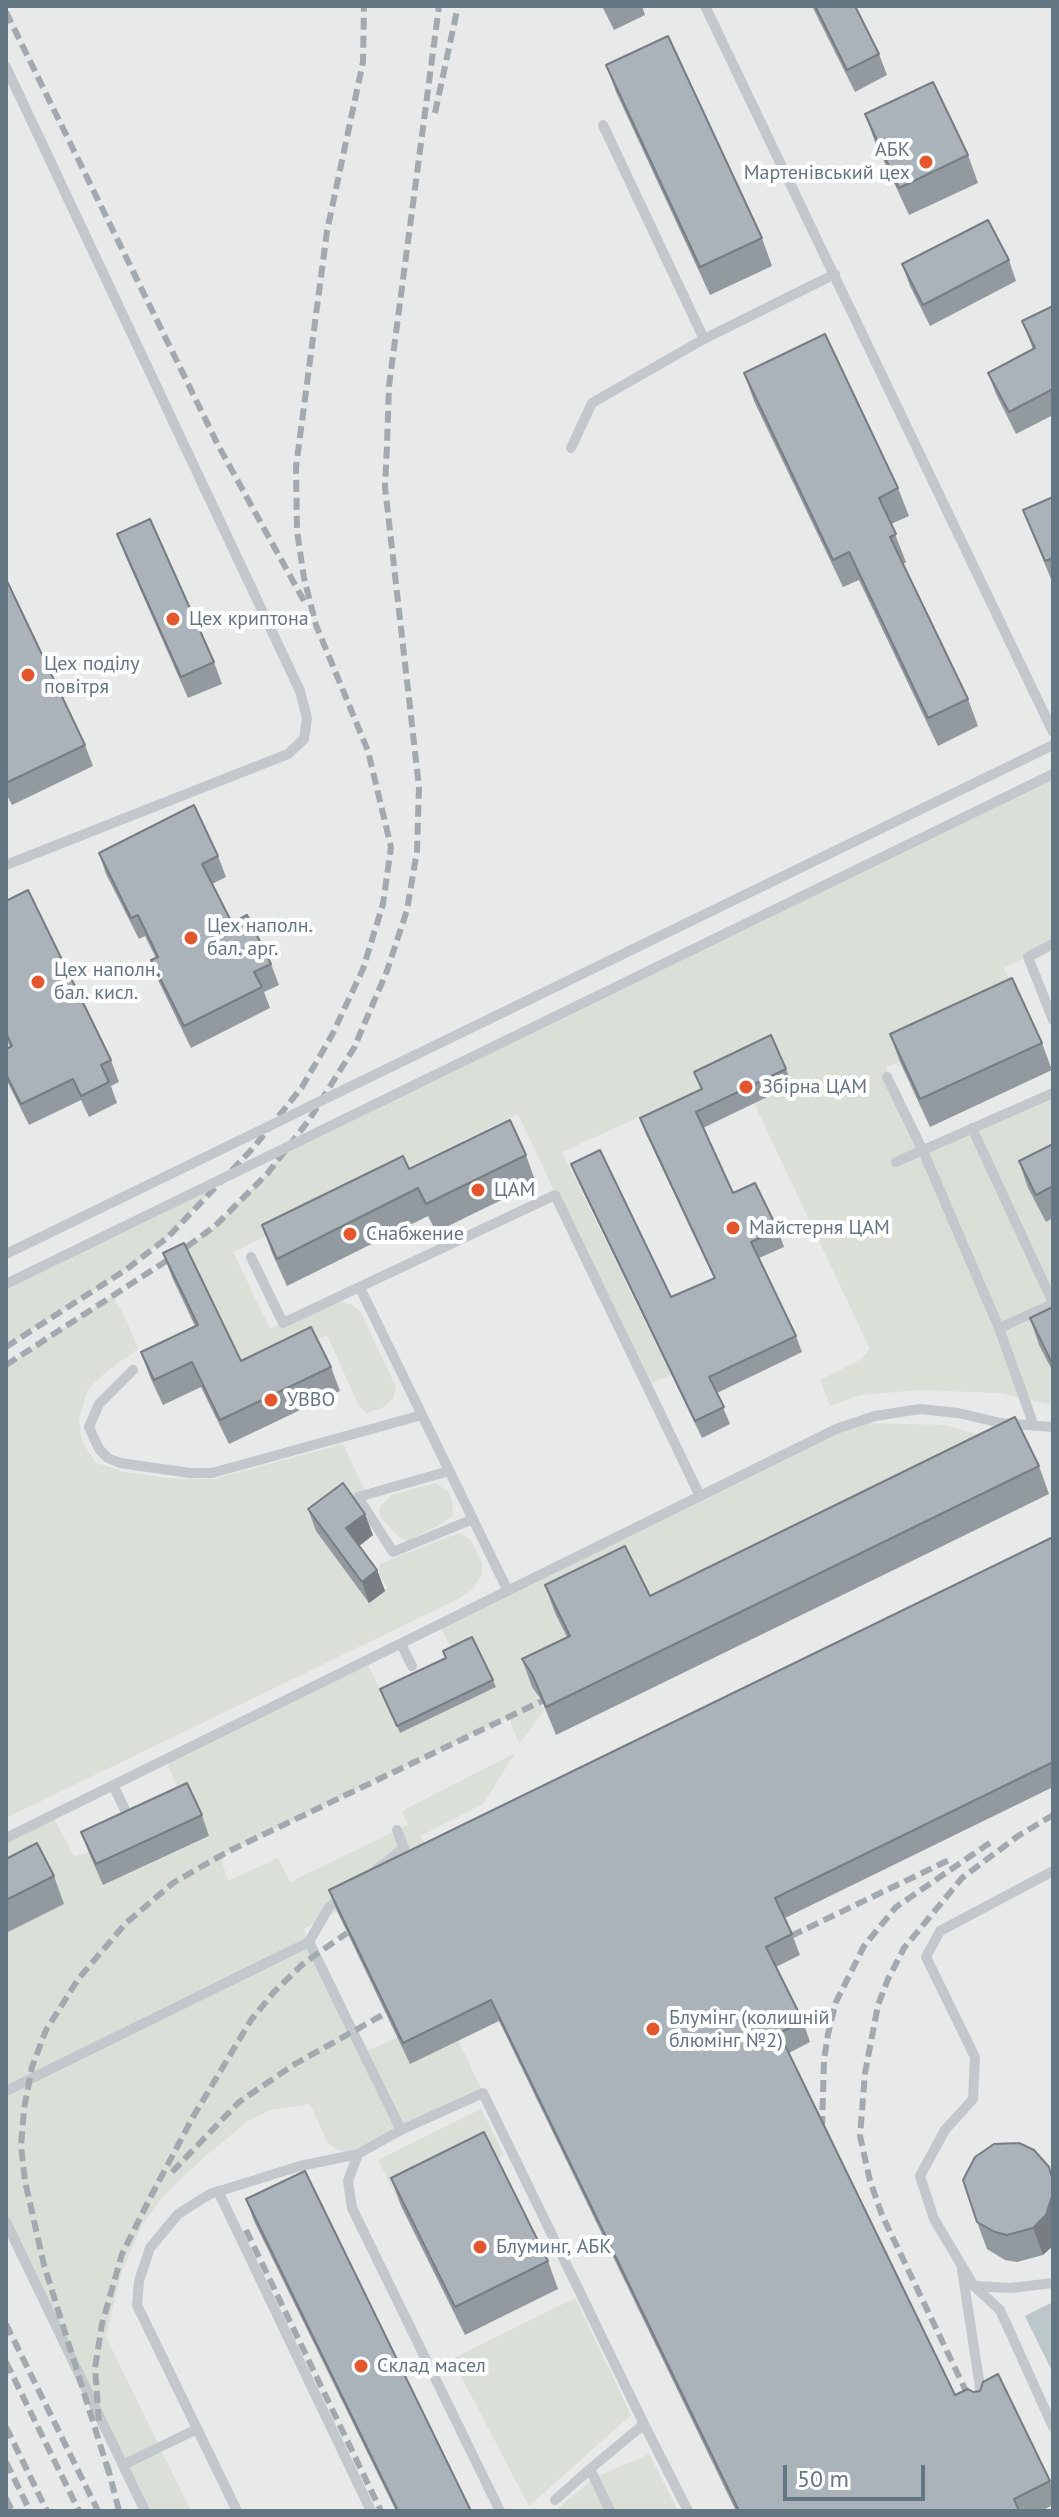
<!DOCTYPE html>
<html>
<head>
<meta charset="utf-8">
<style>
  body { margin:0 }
  #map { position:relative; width:1059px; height:2517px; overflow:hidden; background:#fafaf8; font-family:"PT Sans",sans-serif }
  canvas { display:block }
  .frame { position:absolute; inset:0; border:8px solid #657683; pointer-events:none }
  .scale { position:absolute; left:783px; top:2465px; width:142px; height:36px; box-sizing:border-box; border:4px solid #657683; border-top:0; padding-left:10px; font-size:24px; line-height:28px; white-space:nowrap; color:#657683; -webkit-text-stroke:6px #fff; paint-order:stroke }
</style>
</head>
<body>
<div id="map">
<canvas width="1059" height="2517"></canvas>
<div class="frame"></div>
<div class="scale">50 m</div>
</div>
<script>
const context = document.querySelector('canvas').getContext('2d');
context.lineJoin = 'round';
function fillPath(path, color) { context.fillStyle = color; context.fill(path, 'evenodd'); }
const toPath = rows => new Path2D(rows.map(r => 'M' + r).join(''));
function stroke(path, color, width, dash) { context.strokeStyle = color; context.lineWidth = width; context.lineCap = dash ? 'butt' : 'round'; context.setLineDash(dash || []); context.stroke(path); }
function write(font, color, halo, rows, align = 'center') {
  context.font = font + ' "PT Sans",sans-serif'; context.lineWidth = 8; context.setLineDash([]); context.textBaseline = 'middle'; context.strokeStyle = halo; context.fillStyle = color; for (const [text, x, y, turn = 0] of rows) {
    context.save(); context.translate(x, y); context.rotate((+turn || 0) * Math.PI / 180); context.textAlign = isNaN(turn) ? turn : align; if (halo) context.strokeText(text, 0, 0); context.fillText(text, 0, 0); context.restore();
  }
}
fillPath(toPath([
  [6,6,1053,6,1053,2511,6,2511]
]), '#e8e9e9');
fillPath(toPath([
  [1053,774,1053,944,1004,968,1022,1005,886,1068,924,1151,1053,1093,1053,1338,1040,1345,1053,1372,1053,1405,999,1393,919,1390,860,1395,830,1406,820,1380,861,1359,870,1349,754,1103,701,1089,562,1152,671,1375,646,1385,518,1114,233,1252,270,1329,333,1300,350,1304,360,1311,396,1387,393,1399,382,1408,366,1413,359,1406,327,1335,244,1373,177,1254,215,1226,267,1174,287,1147],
  [224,1178,168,1237,127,1269,6,1347,6,1284],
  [112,1296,125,1317,138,1349,107,1371,88,1389,79,1418,82,1442,96,1463,125,1472,165,1478,214,1479,343,1444,367,1495,351,1505,369,1602,388,1588,379,1575,379,1566,384,1562,459,1533,471,1540,482,1564,482,1574,472,1590,458,1599,6,1818,6,1365],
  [868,1423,945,1425,992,1439,660,1624,556,1613,580,1663,533,1686,544,1711,519,1744,509,1717,220,1856,228,1881,278,1858,290,1882,408,1825,402,1811,515,1753,483,1804,421,1836,435,1863,303,1929,363,2053,398,2037,411,2063,458,2040,483,2093,358,2154,338,2150,328,2143,310,2104,270,2110,248,2121,202,2159,164,2195,142,2225,121,2274,106,2337,191,2511,145,2511,6,2222,6,1838,52,1815,74,1856,89,1853,104,1885,209,1837,185,1808,166,1759,366,1660,400,1733,495,1688,455,1654,439,1625,836,1429],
  [435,1483,449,1492,452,1501,453,1515,443,1523,408,1541,399,1537,383,1520,379,1514,380,1507,391,1495],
  [481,2109,504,2155,401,2206,378,2160],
  [575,2298,631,2415,529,2506,452,2359],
  [649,2454,678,2511,555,2511,594,2478]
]), '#dadfd7');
fillPath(toPath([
  [1053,2302,1053,2373,1025,2316]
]), '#bbc7cb');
stroke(toPath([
  [705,6,1053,732],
  [6,67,300,691,307,718,304,739,288,754,6,865],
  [603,125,704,339],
  [571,448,592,403,704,339,835,274],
  [1053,944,1028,957,1053,1020],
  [887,1077,923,1151,999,1328,1034,1426],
  [972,1128,1053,1303],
  [896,1162,1053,1093],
  [251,1257,283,1323,555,1195,700,1496],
  [360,1288,508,1591],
  [999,1328,1053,1304],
  [133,1370,99,1404,89,1427,99,1449,108,1458,120,1463,190,1473,212,1473,422,1415],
  [449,1471,358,1497,393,1552,473,1519],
  [401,1644,412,1666],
  [113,1785,129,1818],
  [6,1838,836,1429,875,1416,920,1409,958,1413,1001,1423,1053,1427],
  [376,1870,404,1848,397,1830],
  [1053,1871,940,1931,926,1957,975,2057,973,2099,945,2130,920,2176,934,2219,974,2286,1000,2310,1053,2427],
  [309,1942,401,2130,483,2093,644,2424,590,2469,610,2511],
  [6,2091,309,1942,329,1907,344,1895],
  [401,2130,358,2154,348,2181,352,2208,500,2511],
  [218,2191,371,2511],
  [6,2222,145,2511],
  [962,2270,982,2400],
  [974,2286,1011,2288,1053,2283],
  [644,2424,688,2511],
  [123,2465,197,2429],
  [555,2500,590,2469],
  [237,2511,137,2305,139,2281,150,2248,178,2214,210,2194,300,2166,358,2154]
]), '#c3c8cc', 10);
stroke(toPath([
  [6,12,218,445,304,601],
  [435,113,458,6],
  [6,1347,127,1269,168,1237,254,1147,302,1087,332,1035,363,969,383,904,391,847,368,751,316,625,304,578,297,531,296,467,327,231,363,62,364,6],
  [6,1365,177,1254,215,1226,267,1174,309,1120,354,1048,387,971,407,910,417,851,419,787,385,487,387,445,389,386,439,6],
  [791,1936,949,1860],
  [822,2128,824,2060,828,2034,836,2002,864,1946,896,1907,994,1840],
  [172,2172,239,2102,295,2064,386,2013],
  [246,2230,381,2511],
  [6,2324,98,2511],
  [6,2362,79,2511],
  [975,2410,882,2215,870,2181,860,2136,865,2073,878,2005,888,1979,904,1948,962,1878,1018,1836,1053,1815],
  [99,2421,95,2368,102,2324,122,2254,151,2196,193,2117,251,2020,274,1992,304,1963,347,1933],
  [6,2427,47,2511],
  [6,2462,30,2511],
  [107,2464,119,2511],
  [109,2473,44,2265,25,2181,21,2146,24,2109,32,2067,46,2030,79,1978,126,1923,173,1883,227,1852,542,1701],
  [6,2498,12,2511]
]), '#a2aab0', 6, [12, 6]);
stroke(toPath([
  [6,1254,1053,745],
  [6,1284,1053,774]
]), '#c3c8cc', 10);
fillPath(toPath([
  [602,6,642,6,645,15,614,30],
  [812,6,855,6,879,54,887,75,855,92],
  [606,65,762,238,772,266,710,295,616,92],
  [865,114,968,155,978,183,909,215,875,142],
  [1009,260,1016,281,930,326,910,286,902,264],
  [1053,306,1053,415,1016,434,996,394,988,373,1033,349,1022,321],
  [744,373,898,488,909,516,891,524,906,562,903,564,968,699,978,726,938,746,859,580,843,587,754,401],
  [1053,497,1053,584,1023,510],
  [117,534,214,662,222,684,188,698,125,555],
  [6,579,85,745,93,766,12,805,6,793],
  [99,853,218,856,226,877,212,884,232,923,271,964,279,985,264,992,270,1008,191,1048,159,982,151,960,156,958,145,936,139,939,106,874],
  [6,901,111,1060,119,1082,111,1086,117,1103,89,1117,81,1100,29,1125,6,1079,6,1049,10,1047,6,1038],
  [890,1034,1042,1043,1052,1070,930,1127,900,1062],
  [786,1069,792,1085,703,1128,733,1193,778,1230,784,1247,759,1258,796,1336,802,1352,717,1393,730,1424,702,1438,578,1181,571,1164,671,1297,714,1278,646,1134,640,1118,701,1089,694,1072],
  [1053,1144,1053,1218,1046,1222,1028,1188,1019,1161],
  [526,1155,536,1183,436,1232,428,1216,287,1286,272,1253,262,1225,409,1169],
  [163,1253,241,1361,331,1367,340,1391,229,1444,201,1387,163,1405,150,1377,141,1352,195,1326,172,1277],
  [1053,1307,1053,1372,1039,1345,1030,1318],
  [1039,1466,1049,1494,556,1735,542,1701,532,1687,522,1659,567,1637,555,1613,545,1585,650,1596],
  [308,1509,373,1535,359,1546,377,1570,385,1591,369,1603,316,1531],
  [1053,1537,1053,1787,785,1918,792,1934,800,1955,776,1967,803,2021,810,2042,789,2053,955,2395,1050,2481,1053,2489,1053,2505,1041,2511,736,2511,499,2021,410,2064,337,1911,329,1890],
  [445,1658,493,1680,496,1687,400,1733,380,1689],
  [202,1815,209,1836,103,1885,89,1853,81,1832],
  [6,1859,54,1876,64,1904,6,1933],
  [1019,2143,1043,2255,1017,2262,1005,2260,987,2249,977,2222],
  [391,2178,548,2261,558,2289,465,2335,401,2206],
  [246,2199,471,2511,396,2511,254,2221]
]), '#929a9f');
fillPath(toPath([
  [365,1514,373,1535,354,1550,346,1528],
  [377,1570,385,1591,369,1603,362,1582],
  [1053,2193,1053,2246,1043,2255,1033,2228]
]), '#777d82');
const building = toPath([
  [815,6,855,6,879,54,847,70,815,6],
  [668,36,762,238,700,267,606,65,668,36],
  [933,82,968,155,899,188,865,114,933,82],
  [988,220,1009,260,923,305,902,264,988,220],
  [1053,306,1053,389,1009,412,988,373,1035,348,1022,321,1053,306],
  [825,334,898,488,879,498,896,534,890,537,968,699,928,718,849,552,833,560,744,373,825,334],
  [1053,497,1053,558,1045,561,1023,510,1053,497],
  [150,519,214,662,181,677,117,534,150,519],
  [6,579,85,745,6,783,6,579],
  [194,805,218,856,202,864,232,923,247,915,271,964,254,972,262,987,184,1026,151,960,158,957,138,915,131,918,99,853,194,805],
  [28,890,111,1060,101,1065,109,1082,81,1096,73,1079,21,1104,6,1074,6,1049,12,1046,6,1033,6,901,28,890],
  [1012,978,1042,1043,920,1099,890,1034,1012,978],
  [771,1035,786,1069,696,1112,733,1193,755,1183,778,1230,751,1242,796,1336,709,1377,724,1407,695,1421,571,1164,600,1150,671,1297,715,1278,640,1118,702,1089,694,1072,771,1035],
  [510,1120,526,1155,426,1204,418,1188,277,1259,262,1225,403,1156,409,1169,510,1120],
  [1053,1144,1053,1186,1036,1195,1019,1161,1053,1144],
  [184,1243,241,1361,311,1327,331,1367,220,1420,192,1362,154,1380,141,1352,198,1325,163,1253,184,1243],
  [1053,1307,1053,1365,1030,1318,1053,1307],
  [1015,1417,1039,1466,546,1707,532,1674,522,1659,570,1636,545,1585,625,1546,650,1596,1015,1417],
  [343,1483,365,1514,346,1528,377,1570,362,1582,308,1509,343,1483],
  [1053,1537,1053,1762,775,1898,792,1934,766,1947,803,2021,779,2033,955,2395,968,2389,973,2392,980,2391,983,2382,998,2374,1050,2481,1014,2499,1019,2511,739,2511,491,2000,403,2043,329,1890,1053,1537],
  [472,1637,493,1680,397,1726,380,1689,446,1658,443,1651,472,1637],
  [187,1783,202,1815,96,1864,81,1832,187,1783],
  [37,1843,54,1876,6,1900,6,1859,37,1843],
  [484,2132,548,2261,455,2307,391,2178,484,2132],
  [1019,2143,1034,2150,1049,2167,1053,2181,1053,2193,1046,2215,1033,2228,1007,2235,995,2232,977,2222,963,2180,975,2157,994,2144,1019,2143],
  [305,2171,471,2511,398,2511,246,2199,305,2171]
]);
fillPath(building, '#aab3b9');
stroke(building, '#777d82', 2);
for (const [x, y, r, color] of [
  [926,162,8,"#e4572e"],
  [173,619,8,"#e4572e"],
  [28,675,8,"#e4572e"],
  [191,938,8,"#e4572e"],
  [38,982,8,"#e4572e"],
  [746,1087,8,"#e4572e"],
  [478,1190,8,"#e4572e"],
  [733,1228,8,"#e4572e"],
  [350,1234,8,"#e4572e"],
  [271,1400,8,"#e4572e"],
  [653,2029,8,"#e4572e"],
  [480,2247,8,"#e4572e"],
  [361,2366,8,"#e4572e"]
]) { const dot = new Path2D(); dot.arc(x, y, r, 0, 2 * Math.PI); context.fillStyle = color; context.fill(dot); stroke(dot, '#fff', 3); }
write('20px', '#657683', '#fff', [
  ["АБК",910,150,"right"],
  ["Мартенівський цех",910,173,"right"],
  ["Цех криптона",189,619],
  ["Цех поділу",44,664],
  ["повітря",44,687],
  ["Цех наполн.",207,926],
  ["бал. арг.",207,949],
  ["Цех наполн.",54,970],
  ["бал. кисл.",54,993],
  ["Збірна ЦАМ",762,1087],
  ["ЦАМ",494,1190],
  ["Майстерня ЦАМ",749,1228],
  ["Снабжение",366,1234],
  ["УВВО",287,1400],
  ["Блумінг (колишній",669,2018],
  ["блюмінг №2)",669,2041],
  ["Блуминг, АБК",496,2247],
  ["Склад масел",377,2366]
], 'left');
</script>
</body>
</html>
